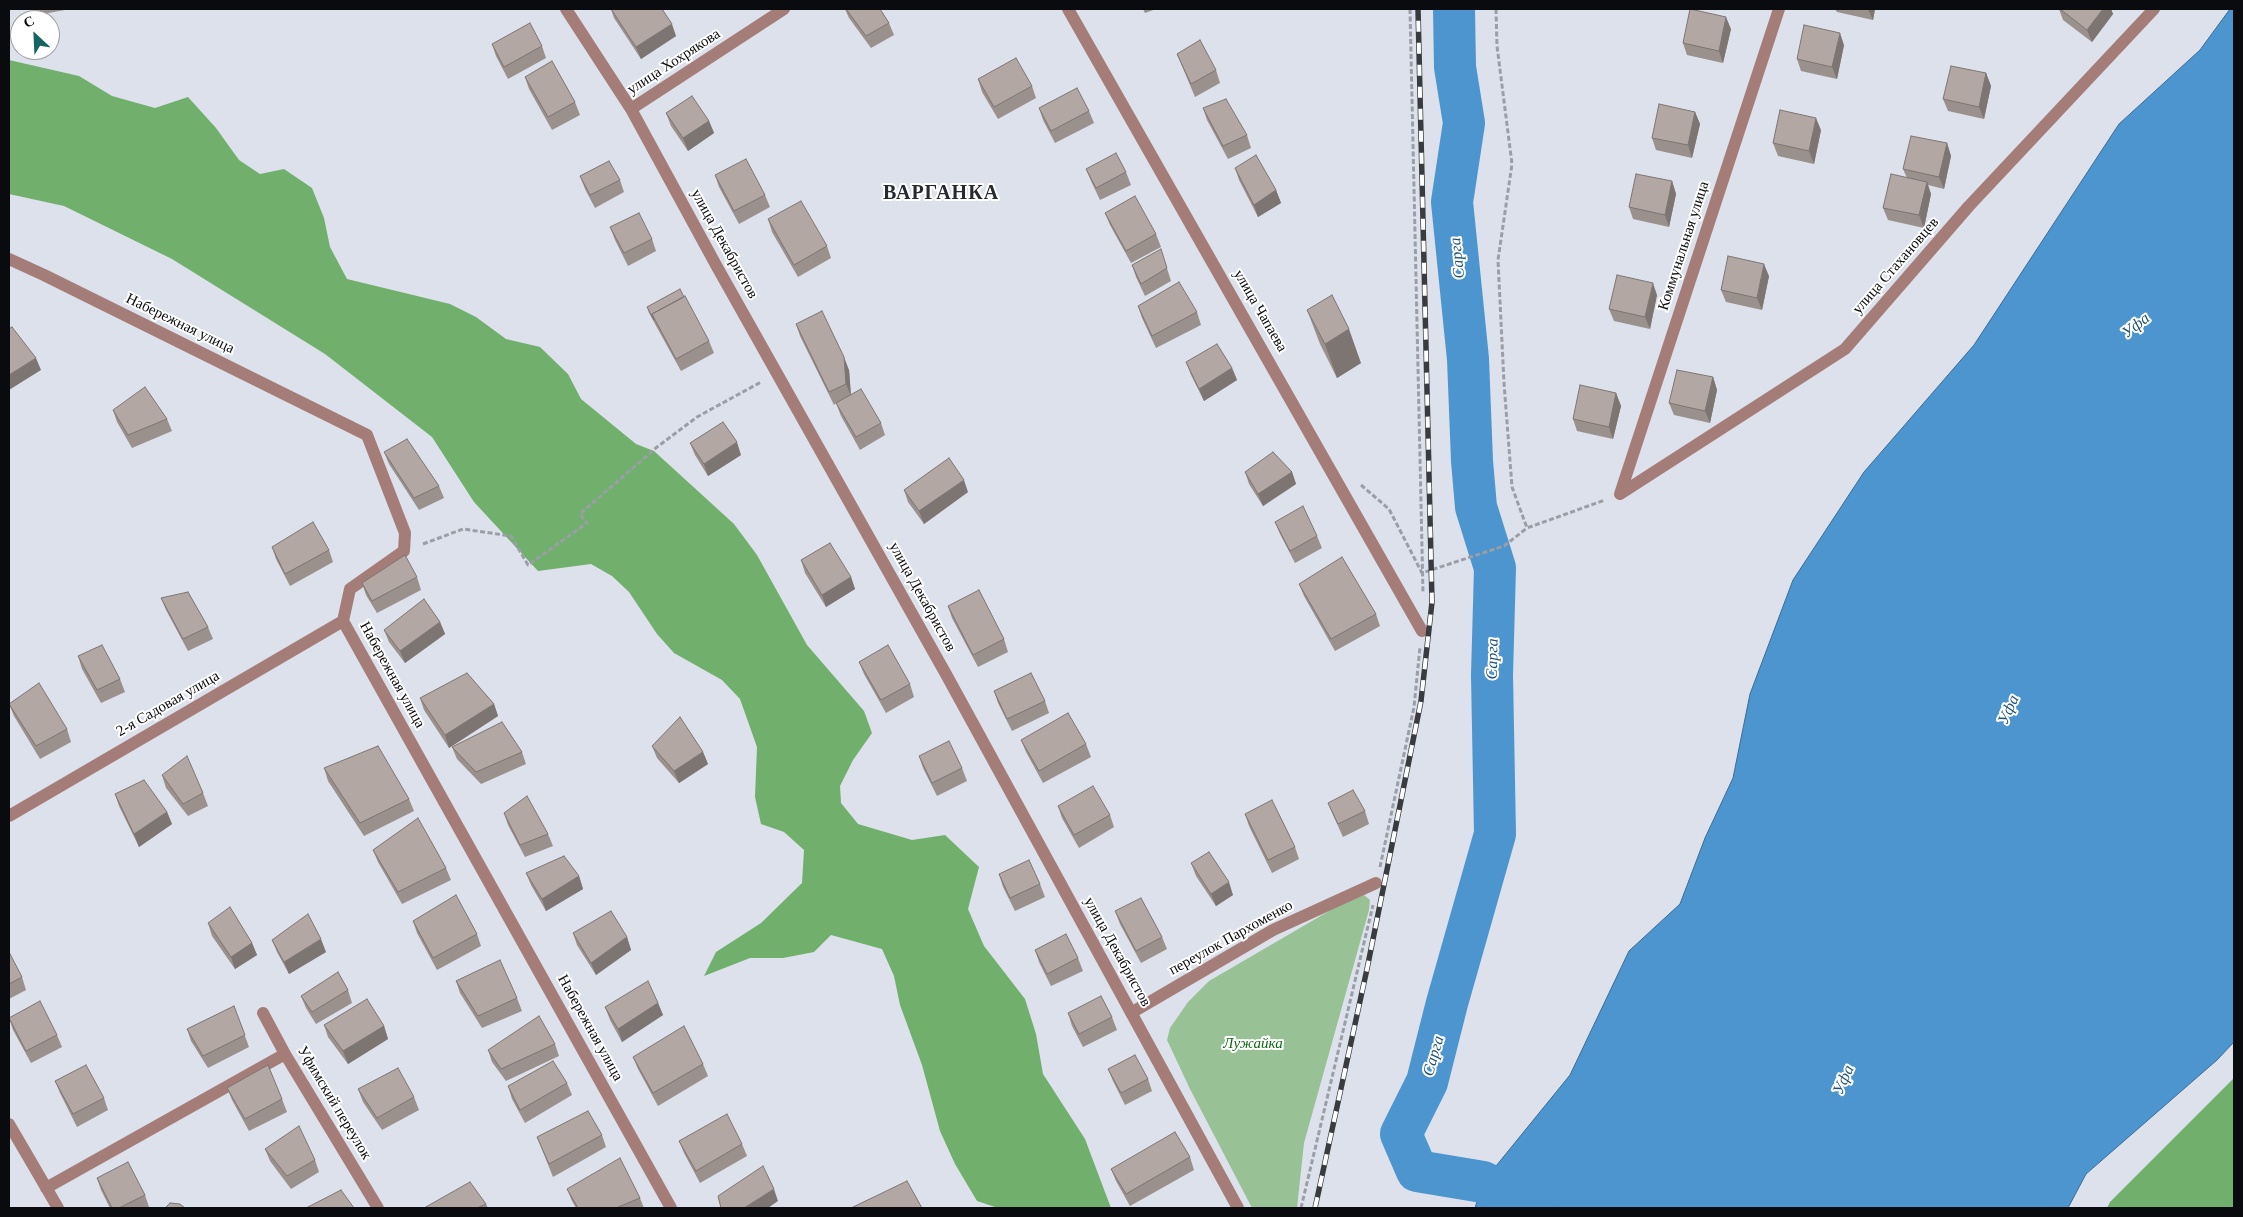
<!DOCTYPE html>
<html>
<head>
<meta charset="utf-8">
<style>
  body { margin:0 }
  #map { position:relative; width:2243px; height:1217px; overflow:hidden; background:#dce1eb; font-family:"Times New Roman",serif }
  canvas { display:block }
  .frame { position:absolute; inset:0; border:10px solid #0a0b0e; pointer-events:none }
  .north { position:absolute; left:10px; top:10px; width:50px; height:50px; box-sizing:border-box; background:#fff; border:1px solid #9d9d9f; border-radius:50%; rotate:335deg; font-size:14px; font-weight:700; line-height:20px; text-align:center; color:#0a0b0e }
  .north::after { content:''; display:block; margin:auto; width:18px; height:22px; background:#146462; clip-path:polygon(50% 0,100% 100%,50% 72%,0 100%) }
</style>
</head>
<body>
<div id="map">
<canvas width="2243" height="1217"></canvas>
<div class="frame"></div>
<div class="north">С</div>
</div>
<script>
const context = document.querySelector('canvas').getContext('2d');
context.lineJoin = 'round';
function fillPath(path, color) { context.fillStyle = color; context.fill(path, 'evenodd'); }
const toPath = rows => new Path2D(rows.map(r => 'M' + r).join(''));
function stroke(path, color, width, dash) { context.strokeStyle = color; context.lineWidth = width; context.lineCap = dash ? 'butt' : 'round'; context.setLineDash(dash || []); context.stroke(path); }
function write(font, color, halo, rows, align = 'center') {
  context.font = font + ' "Times New Roman",serif'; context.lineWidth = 4; context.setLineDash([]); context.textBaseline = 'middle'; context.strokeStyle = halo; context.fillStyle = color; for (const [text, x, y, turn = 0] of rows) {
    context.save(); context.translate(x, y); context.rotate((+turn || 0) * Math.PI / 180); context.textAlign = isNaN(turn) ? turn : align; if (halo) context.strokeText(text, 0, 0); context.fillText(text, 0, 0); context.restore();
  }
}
fillPath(toPath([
  [1364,895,1370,900,1369,910,1304,1143,1297,1208,1252,1208,1190,1089,1167,1040,1170,1028,1188,1002,1209,981,1336,907]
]), '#99c196');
fillPath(toPath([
  [9,60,79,76,112,96,155,108,188,97,216,128,239,160,260,174,284,169,312,188,324,218,330,247,347,279,450,304,476,317,506,339,540,347,568,374,581,399,636,444,654,451,734,524,757,555,807,645,864,711,872,733,853,760,840,786,841,803,858,824,912,840,945,835,979,867,968,909,984,946,1025,999,1036,1034,1043,1074,1085,1139,1111,1208,998,1208,977,1201,955,1164,940,1131,922,1065,900,1005,894,976,882,949,831,935,814,952,783,958,750,958,704,976,716,952,761,923,802,883,804,850,784,832,761,824,755,797,757,747,740,699,722,680,674,653,657,634,629,592,612,576,591,564,538,571,474,502,432,437,325,354,172,259,64,206,9,194],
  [2234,1078,2234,1208,2107,1208,2110,1202]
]), '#71af6d');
const water = toPath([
  [2230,9,2234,9,2234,1042,2217,1060,2086,1174,2068,1208,1475,1208,1483,1182,1570,1075,1629,951,1680,904,1705,838,1733,778,1750,694,1793,580,1864,472,1974,345,2119,124,2200,50,2230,9]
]);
fillPath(water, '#4d95cf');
stroke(water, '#396c95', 1);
stroke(toPath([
  [1454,9,1455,67,1464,123,1452,202,1468,359,1472,461,1476,507,1495,568,1492,675,1495,834,1447,1003,1427,1082,1401,1134,1417,1171,1483,1182,1535,1208]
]), '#4d95cf', 42);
stroke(toPath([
  [1410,9,1423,593],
  [1496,9,1497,46,1512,164,1498,260,1504,383,1512,487,1527,528,1605,500],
  [1361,485,1389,509,1422,573,1504,546,1527,528],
  [423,544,463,529,511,536,528,565,587,523,580,514,657,447,697,417,761,382],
  [1380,867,1414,707,1420,647],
  [1301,1208,1373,905]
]), '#9b9ea6', 3, [5, 2.5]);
stroke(toPath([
  [566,9,631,109,716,265,947,676,1238,1208],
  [1068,9,1422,631],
  [631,109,784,9],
  [9,259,44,275,367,435,405,533,404,551,350,589,343,621,671,1208],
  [1620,494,1845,349,1969,206,2154,9],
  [1620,494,1779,9],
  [9,816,343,621],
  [263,1013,285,1054,378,1208],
  [1131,1013,1273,930,1376,883],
  [9,1124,58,1208],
  [46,1188,285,1054]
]), '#a57d78', 12);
const rail = toPath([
  [1315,1208,1367,969,1421,701,1432,602,1418,9]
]);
stroke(rail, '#393b3f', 5.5);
stroke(rail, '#fff', 4, [11]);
fillPath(toPath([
  [35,9,65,9,65,10,37,15],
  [611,9,662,9,676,36,641,59,614,18],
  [845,9,880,9,889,23,894,35,871,48,849,18],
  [1143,9,1156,9,1145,13],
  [1835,9,1875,9,1873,20,1837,12],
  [2059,9,2111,9,2113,14,2092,42,2063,20],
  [1731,29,1723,63,1687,55,1683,43],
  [492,44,542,46,546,58,508,79,496,56],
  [1844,45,1837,79,1801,71,1797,59],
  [1177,54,1216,70,1220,83,1195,97],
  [1986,73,1991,86,1984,119,1948,111,1943,99],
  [525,77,575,102,580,115,552,130,529,89],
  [978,79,1032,86,1036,98,998,119,982,92],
  [1039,108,1089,111,1094,123,1055,143,1043,120],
  [1203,108,1247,135,1251,148,1228,159,1207,120],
  [1695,112,1700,124,1692,158,1656,150,1652,138],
  [666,113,709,121,714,133,688,151,671,126],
  [1821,130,1814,164,1778,156,1773,143],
  [1947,143,1951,156,1944,189,1928,185,1931,194,1924,228,1888,220,1883,208,1907,178,1903,169],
  [1235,168,1276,190,1281,203,1258,217,1239,180],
  [1086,169,1126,172,1131,185,1100,200,1091,181],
  [715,175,765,195,770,207,739,224,719,187],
  [580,176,620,180,624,192,595,208,585,189],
  [1672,181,1676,194,1669,227,1633,219,1629,207],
  [1105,213,1156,234,1161,247,1131,263,1110,225],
  [768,219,827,246,831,258,798,277,772,232],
  [610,227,652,239,656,251,628,266,615,240],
  [1165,262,1171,281,1145,296,1136,277,1132,265],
  [1769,276,1762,310,1726,302,1721,290],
  [1657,295,1650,329,1614,321,1609,309],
  [684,297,709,341,714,353,681,371,649,313,647,307],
  [1138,306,1197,312,1201,325,1156,348,1142,318],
  [1307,310,1361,363,1337,378,1320,344],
  [796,324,849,370,851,395,881,423,885,435,860,450,841,416,836,403,834,405,800,336],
  [1186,362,1232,368,1237,380,1204,401,1191,375],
  [1713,377,1717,390,1710,423,1674,415,1669,403],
  [1616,393,1621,406,1613,439,1577,431,1573,419],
  [113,410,167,419,172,431,132,448,117,422],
  [690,443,741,455,708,476,695,455],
  [384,452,439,486,444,498,419,510,389,464],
  [1245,472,1292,472,1296,484,1263,506,1249,484],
  [904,490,968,492,924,524,908,502],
  [1275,522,1317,536,1322,548,1295,563,1280,534],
  [272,547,329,550,333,562,290,586,276,559],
  [801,560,851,577,855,589,826,607,805,573],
  [417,577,421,590,377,613,366,595,362,583],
  [1299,584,1376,614,1380,626,1335,651,1304,596],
  [161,598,208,627,213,639,188,651,166,610],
  [948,606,1004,639,1008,652,978,667,952,618],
  [440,622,445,634,405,663,389,642,384,630],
  [78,656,120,679,125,692,101,703,82,669],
  [859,662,910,684,914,697,886,713,864,674],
  [994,691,1045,701,1049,713,1012,731,998,703],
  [420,698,494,704,498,716,449,748,424,710],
  [9,704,67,729,71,742,40,759,14,716],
  [1021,740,1086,744,1091,757,1043,783,1026,752],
  [652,746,703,752,708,764,679,783,657,758],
  [452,747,522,752,526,764,481,784,457,759],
  [919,756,962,768,967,781,937,796,923,768],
  [324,768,409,799,414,811,364,836,328,781],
  [162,775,203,793,208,806,188,816,166,788],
  [115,794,167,812,172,824,139,847,119,806],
  [1328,803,1365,811,1369,824,1343,837,1333,815],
  [1058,806,1110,815,1114,827,1079,848,1062,818],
  [504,813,548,834,553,846,525,857,508,825],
  [1245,814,1295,847,1299,859,1272,873,1249,826],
  [373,850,446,868,451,880,402,904,378,862],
  [1191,863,1233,895,1216,906,1196,876],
  [526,873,579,876,583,889,546,911,531,885],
  [999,874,1040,884,1045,897,1015,911,1003,887],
  [1115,911,1162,937,1167,949,1141,963,1120,924],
  [413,921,477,934,481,946,437,970,417,933],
  [208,923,252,943,257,955,235,969,212,936],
  [573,933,627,937,631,950,596,975,577,945],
  [272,940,326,952,289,974,277,952],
  [1035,950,1078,958,1083,971,1051,986,1039,962],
  [9,952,22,977,26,990,9,999],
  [456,981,517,998,522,1011,482,1028,460,993],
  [348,990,352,1003,316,1024,306,1008,301,996],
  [658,1003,663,1015,622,1042,610,1020,605,1007],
  [234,1006,249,1047,208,1068,191,1041,187,1029],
  [1068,1013,1112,1017,1117,1030,1083,1047,1072,1026],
  [9,1018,57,1035,62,1047,31,1063,13,1030],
  [324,1025,384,1026,388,1039,348,1064,328,1037],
  [555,1044,559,1056,506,1081,492,1062,488,1050],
  [633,1057,703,1064,708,1076,658,1106,638,1069],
  [1108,1069,1148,1079,1152,1091,1125,1105,1113,1081],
  [55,1081,104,1098,108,1110,77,1127,60,1093],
  [567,1083,572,1095,525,1123,512,1099,508,1086],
  [227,1088,282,1099,287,1112,249,1131,232,1100],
  [358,1089,414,1097,419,1110,382,1130,363,1102],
  [602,1135,606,1147,553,1177,537,1137],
  [679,1141,742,1144,747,1156,700,1183,684,1153],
  [265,1149,315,1160,319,1172,291,1189,270,1161],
  [1190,1157,1194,1170,1130,1206,1116,1181,1111,1169],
  [97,1178,145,1195,149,1207,147,1208,110,1208,101,1190],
  [567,1189,640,1198,644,1208,576,1208,572,1201],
  [486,1204,488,1208,424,1208]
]), '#9a908c');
fillPath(toPath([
  [1868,9,1875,9,1873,20],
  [2103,9,2111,9,2113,14,2092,42,2087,30],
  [1726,17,1731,29,1723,63,1719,51],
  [672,24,676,36,641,59,636,47],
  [1840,33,1844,45,1837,79,1832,67],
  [1986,73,1991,86,1984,119,1979,107],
  [1695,112,1700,124,1692,158,1688,145],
  [1816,118,1821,130,1814,164,1809,151],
  [709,121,714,133,688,151,683,138],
  [1947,143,1951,156,1944,189,1939,177],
  [1672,181,1676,194,1669,227,1665,215],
  [1927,182,1931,194,1924,228,1919,215],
  [1276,190,1281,203,1258,217,1254,205],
  [1764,264,1769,276,1762,310,1757,298],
  [1653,283,1657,295,1650,329,1645,317],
  [1349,329,1361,363,1337,378,1325,344],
  [844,357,849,370,851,396,846,384],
  [36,358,41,370,9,390,9,375],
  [1232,368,1237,380,1204,401,1199,389],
  [1713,377,1717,390,1710,423,1705,411],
  [1616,393,1621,406,1613,439,1609,427],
  [737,442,741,455,708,476,704,464],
  [1292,472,1296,484,1263,506,1258,494],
  [964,480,968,492,924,524,919,511],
  [851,577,855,589,826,607,822,595],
  [440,622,445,634,405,663,400,651],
  [494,704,498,716,449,748,445,735],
  [703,752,708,764,679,783,674,771],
  [167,812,172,824,139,847,134,834],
  [579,876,583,889,546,911,542,899],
  [1229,882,1233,895,1216,906,1211,894],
  [627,937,631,950,596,975,591,963],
  [321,939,326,952,289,974,284,962],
  [252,943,257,955,235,969,231,957],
  [658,1003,663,1015,622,1042,618,1029],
  [384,1026,388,1039,348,1064,343,1051],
  [774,1189,778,1201,768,1208,744,1208]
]), '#7d7572');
const building = toPath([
  [611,9,662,9,672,24,636,47,611,9],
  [846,9,880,9,889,23,866,36,846,9],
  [1690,9,1726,17,1719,51,1683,43,1690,9],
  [2060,9,2103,9,2087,30,2060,9],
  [530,23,542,46,504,67,492,44,530,23],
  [1804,25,1840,33,1832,67,1797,59,1804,25],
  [1200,40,1216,70,1191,84,1177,54,1200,40],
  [1016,58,1032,86,994,107,978,79,1016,58],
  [552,61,575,102,548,117,525,77,552,61],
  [1951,66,1986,73,1979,107,1943,99,1951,66],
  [1077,88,1089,111,1051,131,1039,108,1077,88],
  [692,96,709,121,683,138,666,113,692,96],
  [1226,99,1247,135,1223,146,1203,108,1226,99],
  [1659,104,1695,112,1688,145,1652,138,1659,104],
  [1780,110,1816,118,1809,151,1773,143,1780,110],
  [1911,136,1947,143,1939,177,1903,169,1911,136],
  [1116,153,1126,172,1096,188,1086,169,1116,153],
  [1256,155,1276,190,1254,205,1235,168,1256,155],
  [746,159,765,195,734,211,715,175,746,159],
  [609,161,620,180,590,195,580,176,609,161],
  [1636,174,1672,181,1665,215,1629,207,1636,174],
  [1891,174,1927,182,1919,215,1883,208,1891,174],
  [1135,196,1156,234,1126,251,1105,213,1135,196],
  [801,201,827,246,794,265,768,219,801,201],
  [639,213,652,239,624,253,610,227,639,213],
  [1161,249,1167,268,1141,284,1132,265,1161,249],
  [1728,256,1764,264,1757,298,1721,290,1728,256],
  [1617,275,1653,283,1645,317,1609,309,1617,275],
  [1179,282,1197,312,1152,336,1138,306,1179,282],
  [680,289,684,297,652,314,654,320,647,307,680,289],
  [1332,295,1349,329,1325,344,1307,310,1332,295],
  [685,296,709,341,676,359,652,314,685,296],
  [822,311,844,357,846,384,829,392,796,324,822,311],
  [12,327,36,358,9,375,9,329,12,327],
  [1217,344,1232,368,1199,389,1186,362,1217,344],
  [1677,370,1713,377,1705,411,1669,403,1677,370],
  [1580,385,1616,393,1609,427,1573,419,1580,385],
  [145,387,167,419,128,435,113,410,145,387],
  [861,389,881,423,856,437,836,403,861,389],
  [723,422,737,442,704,464,690,443,723,422],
  [407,439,439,486,414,498,384,452,407,439],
  [1273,452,1292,472,1258,494,1245,472,1273,452],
  [949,458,964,480,919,511,904,490,949,458],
  [1303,506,1317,536,1290,551,1275,522,1303,506],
  [313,522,329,550,285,574,272,547,313,522],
  [830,543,851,577,822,595,801,560,830,543],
  [405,555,417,577,372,601,362,583,405,555],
  [1342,557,1376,614,1331,639,1299,584,1342,557],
  [979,590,1004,639,973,655,948,606,979,590],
  [188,592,208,627,183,639,161,598,188,592],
  [424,599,440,622,400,651,384,630,424,599],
  [102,645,120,679,97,690,78,656,102,645],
  [888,645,910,684,881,700,859,662,888,645],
  [467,673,494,704,445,735,420,698,467,673],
  [1031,673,1045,701,1007,719,994,691,1031,673],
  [39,683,67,729,36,746,9,704,39,683],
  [1068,713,1086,744,1039,771,1021,740,1068,713],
  [680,717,703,752,674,771,652,746,680,717],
  [502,722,522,752,476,772,452,747,502,722],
  [949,741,962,768,932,783,919,756,949,741],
  [378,746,409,799,360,823,324,768,378,746],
  [187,756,203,793,183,804,162,775,187,756],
  [144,780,167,812,134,834,115,794,144,780],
  [1093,786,1110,815,1074,835,1058,806,1093,786],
  [1353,790,1365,811,1338,824,1328,803,1353,790],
  [527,796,548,834,520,845,504,813,527,796],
  [1272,800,1295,847,1268,860,1245,814,1272,800],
  [418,818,446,868,398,892,373,850,418,818],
  [1209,852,1229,882,1211,894,1191,863,1209,852],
  [564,856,579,876,542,899,526,873,564,856],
  [1029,860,1040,884,1010,898,999,874,1029,860],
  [456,895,477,934,433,958,413,921,456,895],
  [1141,898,1162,937,1136,951,1115,911,1141,898],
  [230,907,252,943,231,957,208,923,230,907],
  [611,911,627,937,591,963,573,933,611,911],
  [308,914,321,939,284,962,272,940,308,914],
  [1066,934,1078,958,1047,974,1035,950,1066,934],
  [9,952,22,977,9,984,9,952],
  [500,960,517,998,478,1016,456,981,500,960],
  [338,972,348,990,312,1012,301,996,338,972],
  [648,981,658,1003,618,1029,605,1007,648,981],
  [1101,996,1112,1017,1079,1034,1068,1013,1101,996],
  [367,999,384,1026,343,1051,324,1025,367,999],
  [40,1001,57,1035,26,1051,9,1018,40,1001],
  [234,1006,245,1035,203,1056,187,1029,234,1006],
  [539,1016,555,1044,501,1069,488,1050,539,1016],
  [684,1026,703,1064,653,1093,633,1057,684,1026],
  [1135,1055,1148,1079,1121,1093,1108,1069,1135,1055],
  [553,1061,567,1083,520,1110,508,1086,553,1061],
  [86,1065,104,1098,73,1114,55,1081,86,1065],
  [268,1065,282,1099,245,1119,227,1088,268,1065],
  [398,1068,414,1097,377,1118,358,1089,398,1068],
  [588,1111,602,1135,549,1164,537,1137,588,1111],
  [727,1114,742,1144,696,1171,679,1141,727,1114],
  [299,1126,315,1160,287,1176,265,1149,299,1126],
  [1175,1132,1190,1157,1126,1194,1111,1169,1175,1132],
  [620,1158,640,1198,616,1208,578,1208,567,1189,620,1158],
  [128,1162,145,1195,119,1208,112,1208,97,1178,128,1162],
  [763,1166,774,1189,744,1208,721,1208,718,1196,763,1166],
  [907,1181,922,1208,851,1208,907,1181],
  [470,1182,486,1204,477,1208,424,1208,470,1182],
  [341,1190,354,1208,306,1208,341,1190],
  [170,1203,180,1204,185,1208,165,1208,170,1203]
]);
fillPath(building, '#b3a7a3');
stroke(building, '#7d7572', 1);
write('15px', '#0a0b0e', '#fff', [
  ["улица Хохрякова",674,62,-33],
  ["улица Декабристов",724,244,61],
  ["Коммунальная улица",1684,246,-72],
  ["улица Стахановцев",1896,266,-49],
  ["улица Чапаева",1260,311,60],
  ["Набережная улица",180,324,26],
  ["улица Декабристов",922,597,61],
  ["Набережная улица",392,675,61],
  ["2-я Садовая улица",168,704,-30],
  ["переулок Пархоменко",1231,938,-29],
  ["улица Декабристов",1117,952,61],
  ["Набережная улица",590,1028,61],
  ["Уфимский переулок",334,1103,59]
]);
write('italic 15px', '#0f6912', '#fff', [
  ["Лужайка",1253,1044]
]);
write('italic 16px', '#1e527a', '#fff', [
  ["Сарга",1458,258,-96],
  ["Уфа",2136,326,-38],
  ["Сарга",1493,659,-89],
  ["Уфа",2009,710,-66],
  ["Сарга",1434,1056,-74],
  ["Уфа",1844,1080,-66]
]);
context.letterSpacing = '1px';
write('bold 20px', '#262931', '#fff', [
  ["ВАРГАНКА",941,194]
]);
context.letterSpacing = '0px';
</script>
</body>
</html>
